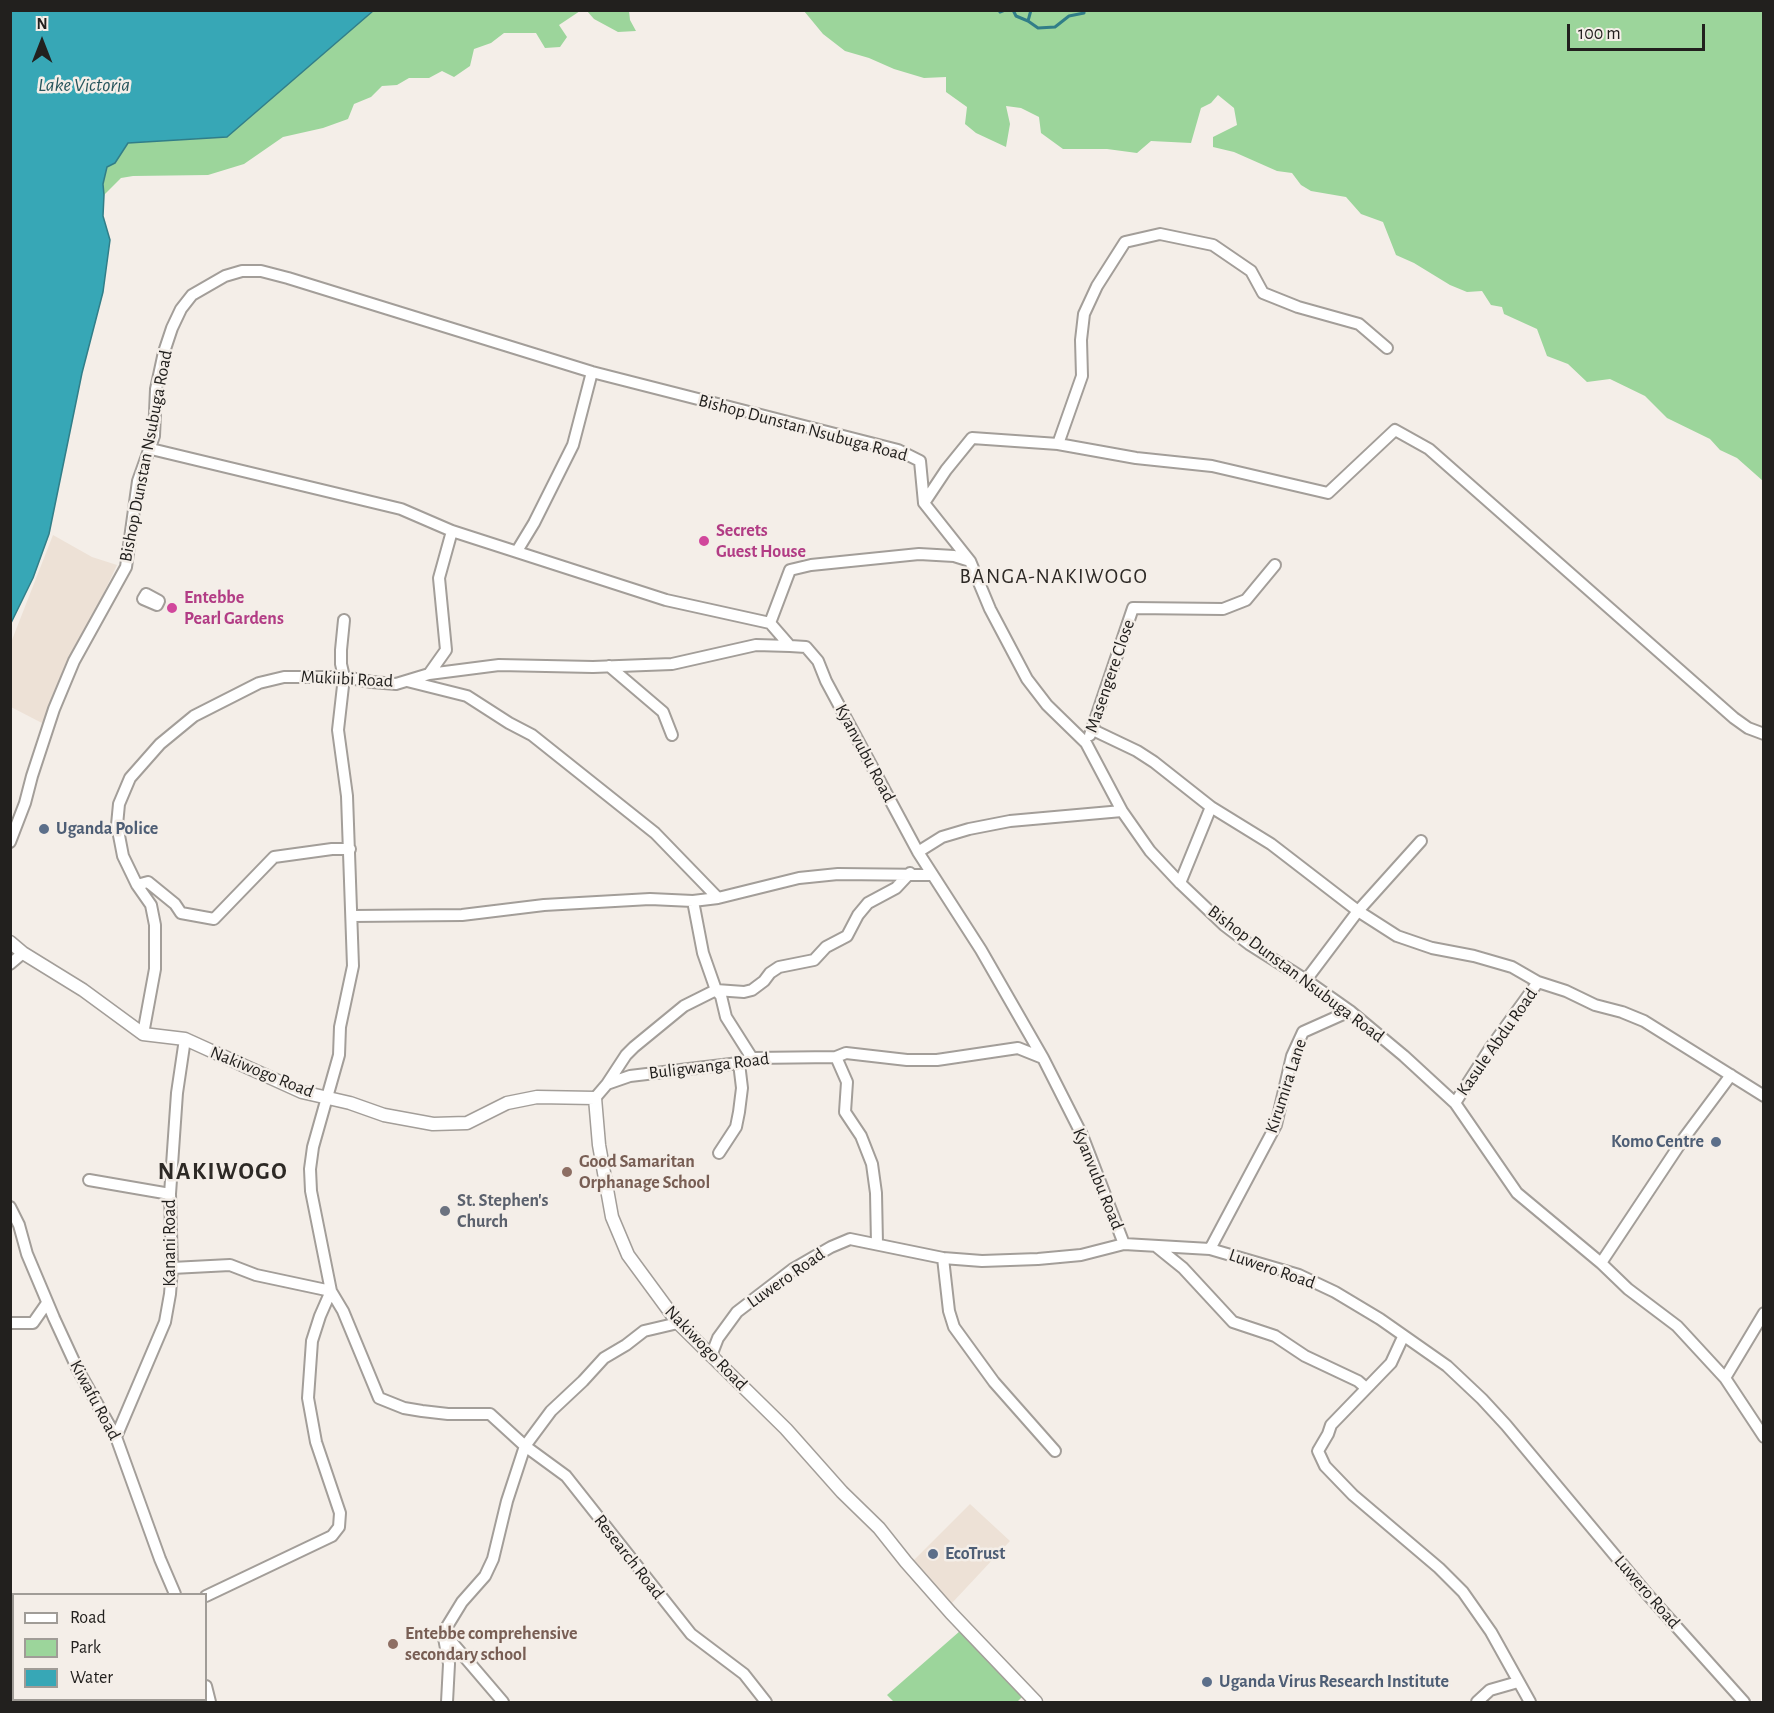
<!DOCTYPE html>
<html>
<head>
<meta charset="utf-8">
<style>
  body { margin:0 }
  #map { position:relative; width:1774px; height:1713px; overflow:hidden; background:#f4eee8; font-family:"Alegreya Sans",sans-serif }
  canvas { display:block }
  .frame { position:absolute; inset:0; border:12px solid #22201e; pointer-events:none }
  .legend { position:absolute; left:12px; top:1593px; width:195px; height:108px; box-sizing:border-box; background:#f4eee8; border:2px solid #a09c97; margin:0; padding:8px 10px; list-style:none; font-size:18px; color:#22201e }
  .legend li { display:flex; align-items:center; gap:12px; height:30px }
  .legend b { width:30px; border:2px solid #a09c97 }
  .north { position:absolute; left:12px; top:12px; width:60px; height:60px; -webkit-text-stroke:4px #f4eee8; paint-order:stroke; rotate:0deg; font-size:16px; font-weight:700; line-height:24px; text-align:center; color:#22201e }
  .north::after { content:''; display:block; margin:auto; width:21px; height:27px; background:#22201e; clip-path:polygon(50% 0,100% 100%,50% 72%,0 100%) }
  .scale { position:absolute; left:1567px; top:24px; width:138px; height:27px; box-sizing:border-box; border:3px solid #22201e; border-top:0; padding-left:8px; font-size:18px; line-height:21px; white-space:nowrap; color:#22201e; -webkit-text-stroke:4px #f4eee8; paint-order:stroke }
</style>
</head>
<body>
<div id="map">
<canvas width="1774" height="1713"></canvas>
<div class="frame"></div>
<ul class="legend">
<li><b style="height:8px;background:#fff"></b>Road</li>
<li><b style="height:16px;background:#9cd59b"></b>Park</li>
<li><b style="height:16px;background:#37a7b6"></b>Water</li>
</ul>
<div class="north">N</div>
<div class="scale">100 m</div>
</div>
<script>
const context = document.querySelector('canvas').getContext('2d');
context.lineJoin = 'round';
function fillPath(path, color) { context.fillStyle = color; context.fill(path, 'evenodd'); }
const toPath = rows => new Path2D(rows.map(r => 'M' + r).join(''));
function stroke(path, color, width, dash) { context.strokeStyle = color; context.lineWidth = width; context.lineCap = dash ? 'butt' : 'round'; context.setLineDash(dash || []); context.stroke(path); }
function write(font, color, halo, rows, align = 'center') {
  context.font = font + ' "Alegreya Sans",sans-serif'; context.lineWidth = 5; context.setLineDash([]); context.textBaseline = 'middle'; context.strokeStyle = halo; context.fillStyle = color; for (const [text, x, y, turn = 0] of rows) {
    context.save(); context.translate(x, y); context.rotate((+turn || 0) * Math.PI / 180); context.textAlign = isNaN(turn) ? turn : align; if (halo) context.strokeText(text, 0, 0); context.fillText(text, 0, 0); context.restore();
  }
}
fillPath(toPath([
  [53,535,92,557,117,565,93,616,52,696,48,724,42,723,11,707,10,645],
  [970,1504,1010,1541,952,1603,912,1562]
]), '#ede1d6');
fillPath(toPath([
  [373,11,580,11,559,25,567,37,560,47,545,48,536,33,504,33,491,43,474,49,470,66,454,77,442,71,429,78,409,78,397,85,382,86,371,97,354,104,348,119,323,128,283,137,244,164,208,175,133,176,121,178,104,195,103,184,107,167,115,163,128,143,227,137],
  [587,11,629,11,630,20,636,31,618,32,594,19],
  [804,11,1763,11,1763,481,1737,458,1720,450,1710,439,1667,418,1645,396,1610,379,1587,382,1568,364,1547,356,1537,329,1504,314,1502,307,1491,305,1482,291,1467,292,1450,285,1414,263,1396,255,1383,222,1361,214,1346,197,1311,191,1301,185,1292,173,1277,171,1234,152,1213,147,1213,137,1237,125,1234,108,1218,95,1211,103,1201,108,1191,143,1151,141,1137,153,1107,149,1063,149,1041,133,1039,117,1021,108,1006,106,1010,124,1006,147,976,133,965,124,967,107,946,92,946,77,924,78,894,69,869,58,845,51,823,34],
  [960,1631,1024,1695,1017,1702,894,1702,887,1695]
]), '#9cd59b');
const water = toPath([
  [11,10,373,11,227,137,128,143,115,163,107,167,103,184,104,195,103,216,110,240,103,292,82,373,49,534,33,578,11,623,11,10]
]);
fillPath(water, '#37a7b6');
stroke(water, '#317e88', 1.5);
stroke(toPath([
  [999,10,1000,12,1005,10],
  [1013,10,1016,16,1028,21],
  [1031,10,1028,21,1038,28,1055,27,1069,16,1084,13,1084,10]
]), '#317e88', 3);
const minor = toPath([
  [1058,444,1082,376,1081,340,1084,314,1097,286,1125,242,1160,234,1213,245,1251,271,1263,293,1298,307,1359,324,1387,348],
  [151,449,401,509,452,531,666,600,770,623,790,646,806,647,818,661,826,681,918,852,981,950,1043,1058,1082,1135,1124,1244],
  [924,503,946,470,972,438,1058,444,1136,458,1212,466,1328,493,1395,430,1429,449,1734,718,1748,728,1764,734],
  [517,551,534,523,573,445,592,372],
  [146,594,159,601,157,605,143,599,146,594],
  [344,620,341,650,341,664,344,677,338,730,347,796,353,966,340,1027,339,1055,313,1147,310,1169,311,1191,331,1291,343,1311,379,1398,404,1408,422,1411,448,1414,490,1414,525,1446,566,1476,691,1634,744,1674,766,1702],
  [770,623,790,570,811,565,919,554,954,556,970,561],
  [609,666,663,712,672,735],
  [429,674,446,650,439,578,452,531],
  [407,681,467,696,509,723,532,735,655,833,718,898],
  [1093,730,1137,751,1154,762,1211,807,1271,844,1358,911,1397,936,1432,948,1474,956,1512,967,1538,982,1566,991,1595,1005,1622,1012,1644,1021,1764,1096],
  [1090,735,1133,608,1223,609,1246,600,1275,565],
  [10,842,25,803,32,776,54,709,74,661,126,567,138,481,154,436,156,389,164,352,172,328,181,309,192,295,225,276,242,271,261,271,288,278,592,372,898,450,920,461,924,503,970,561,990,609,1027,679,1047,705,1086,743,1122,811,1150,851,1180,883,1224,925,1249,944,1306,980,1350,1011,1404,1056,1455,1103,1517,1193,1601,1263,1628,1289,1677,1326,1725,1378,1764,1437],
  [918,852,942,837,969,829,1010,821,1122,811],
  [1180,883,1211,807],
  [137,885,148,882,175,904,181,913,214,919,274,857,332,849,350,849],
  [693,901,703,953,716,990,744,992,752,990,764,981,770,973,779,967,814,960,826,947,847,936,858,915,868,903,896,888,910,873],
  [352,916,462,915,544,905,650,899,693,901,718,898,799,878,838,874,932,875],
  [10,964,23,953],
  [1306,980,1358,911,1421,841],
  [143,1034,155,969,155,925,151,905,137,885,123,856,117,825,119,804,130,778,160,744,194,716,259,683,284,677,344,677,372,682,396,684,429,674,499,665,593,667,672,664,756,645,790,646],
  [836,1057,847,1082,845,1112,861,1136,872,1164,876,1193,877,1244],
  [607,1084,626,1055,634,1047,684,1006,716,990,721,996,726,1017,752,1058],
  [595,1098,607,1084,630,1076,739,1063,752,1058,836,1057,846,1053,907,1060,937,1060,1018,1048,1043,1058],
  [1455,1103,1491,1047,1538,982],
  [719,1153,736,1127,739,1112,742,1088,739,1063],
  [89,1180,170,1194],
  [10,1207,19,1225,27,1254,54,1318,78,1370,116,1437,160,1559,175,1594],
  [1157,1247,1183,1268,1233,1322,1275,1336,1305,1356,1358,1381,1366,1388],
  [1210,1249,1276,1125,1292,1056,1303,1032,1350,1011],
  [943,1258,949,1311,954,1327,994,1382,1055,1451],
  [1601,1263,1684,1138,1731,1075],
  [172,1268,230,1265,256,1275,331,1291,320,1316,312,1341,308,1398,316,1442,340,1513,339,1527,332,1536,206,1596],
  [10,1323,33,1323,47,1303],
  [1403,1337,1391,1363,1331,1425,1328,1434,1318,1451,1325,1466,1353,1495,1439,1568,1463,1592,1491,1632,1530,1702],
  [711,1356,718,1338,737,1312,793,1269,831,1247,850,1239,943,1258,982,1261,1038,1259,1081,1255,1124,1244,1210,1249,1299,1275,1335,1292,1380,1319,1447,1366,1482,1399,1506,1425,1648,1595,1744,1702],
  [1725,1378,1764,1313],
  [116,1437,165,1322,170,1294,172,1268,170,1194,177,1093,185,1039],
  [444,1633,503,1702],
  [10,1644,14,1643],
  [206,1686,210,1702],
  [34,1702,36,1700],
  [447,1702,449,1664,443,1633,462,1602,485,1576,493,1559,507,1501,525,1446,551,1411,583,1381,604,1358,626,1345,644,1331,678,1323],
  [1477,1702,1490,1690,1518,1682]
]);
const tertiary = toPath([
  [10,942,23,953,83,990,143,1034,185,1039,302,1092,350,1103,384,1115,433,1124,467,1123,507,1103,537,1097,595,1098,599,1145,612,1217,628,1255,678,1323,786,1429,842,1492,879,1528,906,1562,951,1613,1036,1702]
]);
stroke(minor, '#a39e99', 14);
stroke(tertiary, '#a39e99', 15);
stroke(minor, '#fff', 10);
stroke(tertiary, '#fff', 12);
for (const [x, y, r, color] of [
  [704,541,6,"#d1479c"],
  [172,608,6,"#d1479c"],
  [44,829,6,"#5c6f8a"],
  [1716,1142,6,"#5c6f8a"],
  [567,1172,6,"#8d6e63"],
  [445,1211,6,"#6b7280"],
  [933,1554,6,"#5c6f8a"],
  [393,1644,6,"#8d6e63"],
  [1207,1682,6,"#5c6f8a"]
]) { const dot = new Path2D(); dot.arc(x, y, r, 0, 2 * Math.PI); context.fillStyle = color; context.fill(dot); stroke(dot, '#f4eee8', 2); }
write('18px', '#22201e', '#f4eee8', [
  ["Bishop Dunstan Nsubuga Road",803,428,15],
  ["Bishop Dunstan Nsubuga Road",146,456,-79],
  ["Masengere Close",1110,676,-71],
  ["Mukiibi Road",347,679,3],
  ["Kyanvubu Road",865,753,62],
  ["Bishop Dunstan Nsubuga Road",1296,974,37],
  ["Kasule Abdu Road",1497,1042,-55],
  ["Buligwanga Road",709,1066,-7],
  ["Nakiwogo Road",262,1072,22],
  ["Kirumira Lane",1286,1086,-72],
  ["Kyanvubu Road",1098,1179,68],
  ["Kanani Road",170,1243,-90],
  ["Luwero Road",1272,1269,19],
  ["Luwero Road",786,1278,-35],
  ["Nakiwogo Road",706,1348,46],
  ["Kiwafu Road",95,1400,62],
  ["Research Road",629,1557,52],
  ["Luwero Road",1647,1592,49]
]);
write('bold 18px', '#b23c85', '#f4eee8', [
  ["Secrets",716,531],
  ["Guest House",716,552],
  ["Entebbe",184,598],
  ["Pearl Gardens",184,619]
], 'left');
write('bold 18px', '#4e5e75', '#f4eee8', [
  ["Uganda Police",56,829],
  ["Komo Centre",1704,1142,"right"],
  ["EcoTrust",945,1554],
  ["Uganda Virus Research Institute",1219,1682]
], 'left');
write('bold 18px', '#785e54', '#f4eee8', [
  ["Good Samaritan",579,1162],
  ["Orphanage School",579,1183],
  ["Entebbe comprehensive",405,1634],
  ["secondary school",405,1655]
], 'left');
write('bold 18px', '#5b616d', '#f4eee8', [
  ["St. Stephen's",457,1201],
  ["Church",457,1222]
], 'left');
write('italic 20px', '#26555c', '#f4eee8', [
  ["Lake Victoria",84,85]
]);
context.letterSpacing = '1.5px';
write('21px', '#2d2925', '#f4eee8', [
  ["BANGA-NAKIWOGO",1054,577]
]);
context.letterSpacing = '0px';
context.letterSpacing = '1.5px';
write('bold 24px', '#2d2925', '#f4eee8', [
  ["NAKIWOGO",223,1172]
]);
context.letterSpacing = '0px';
</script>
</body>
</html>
